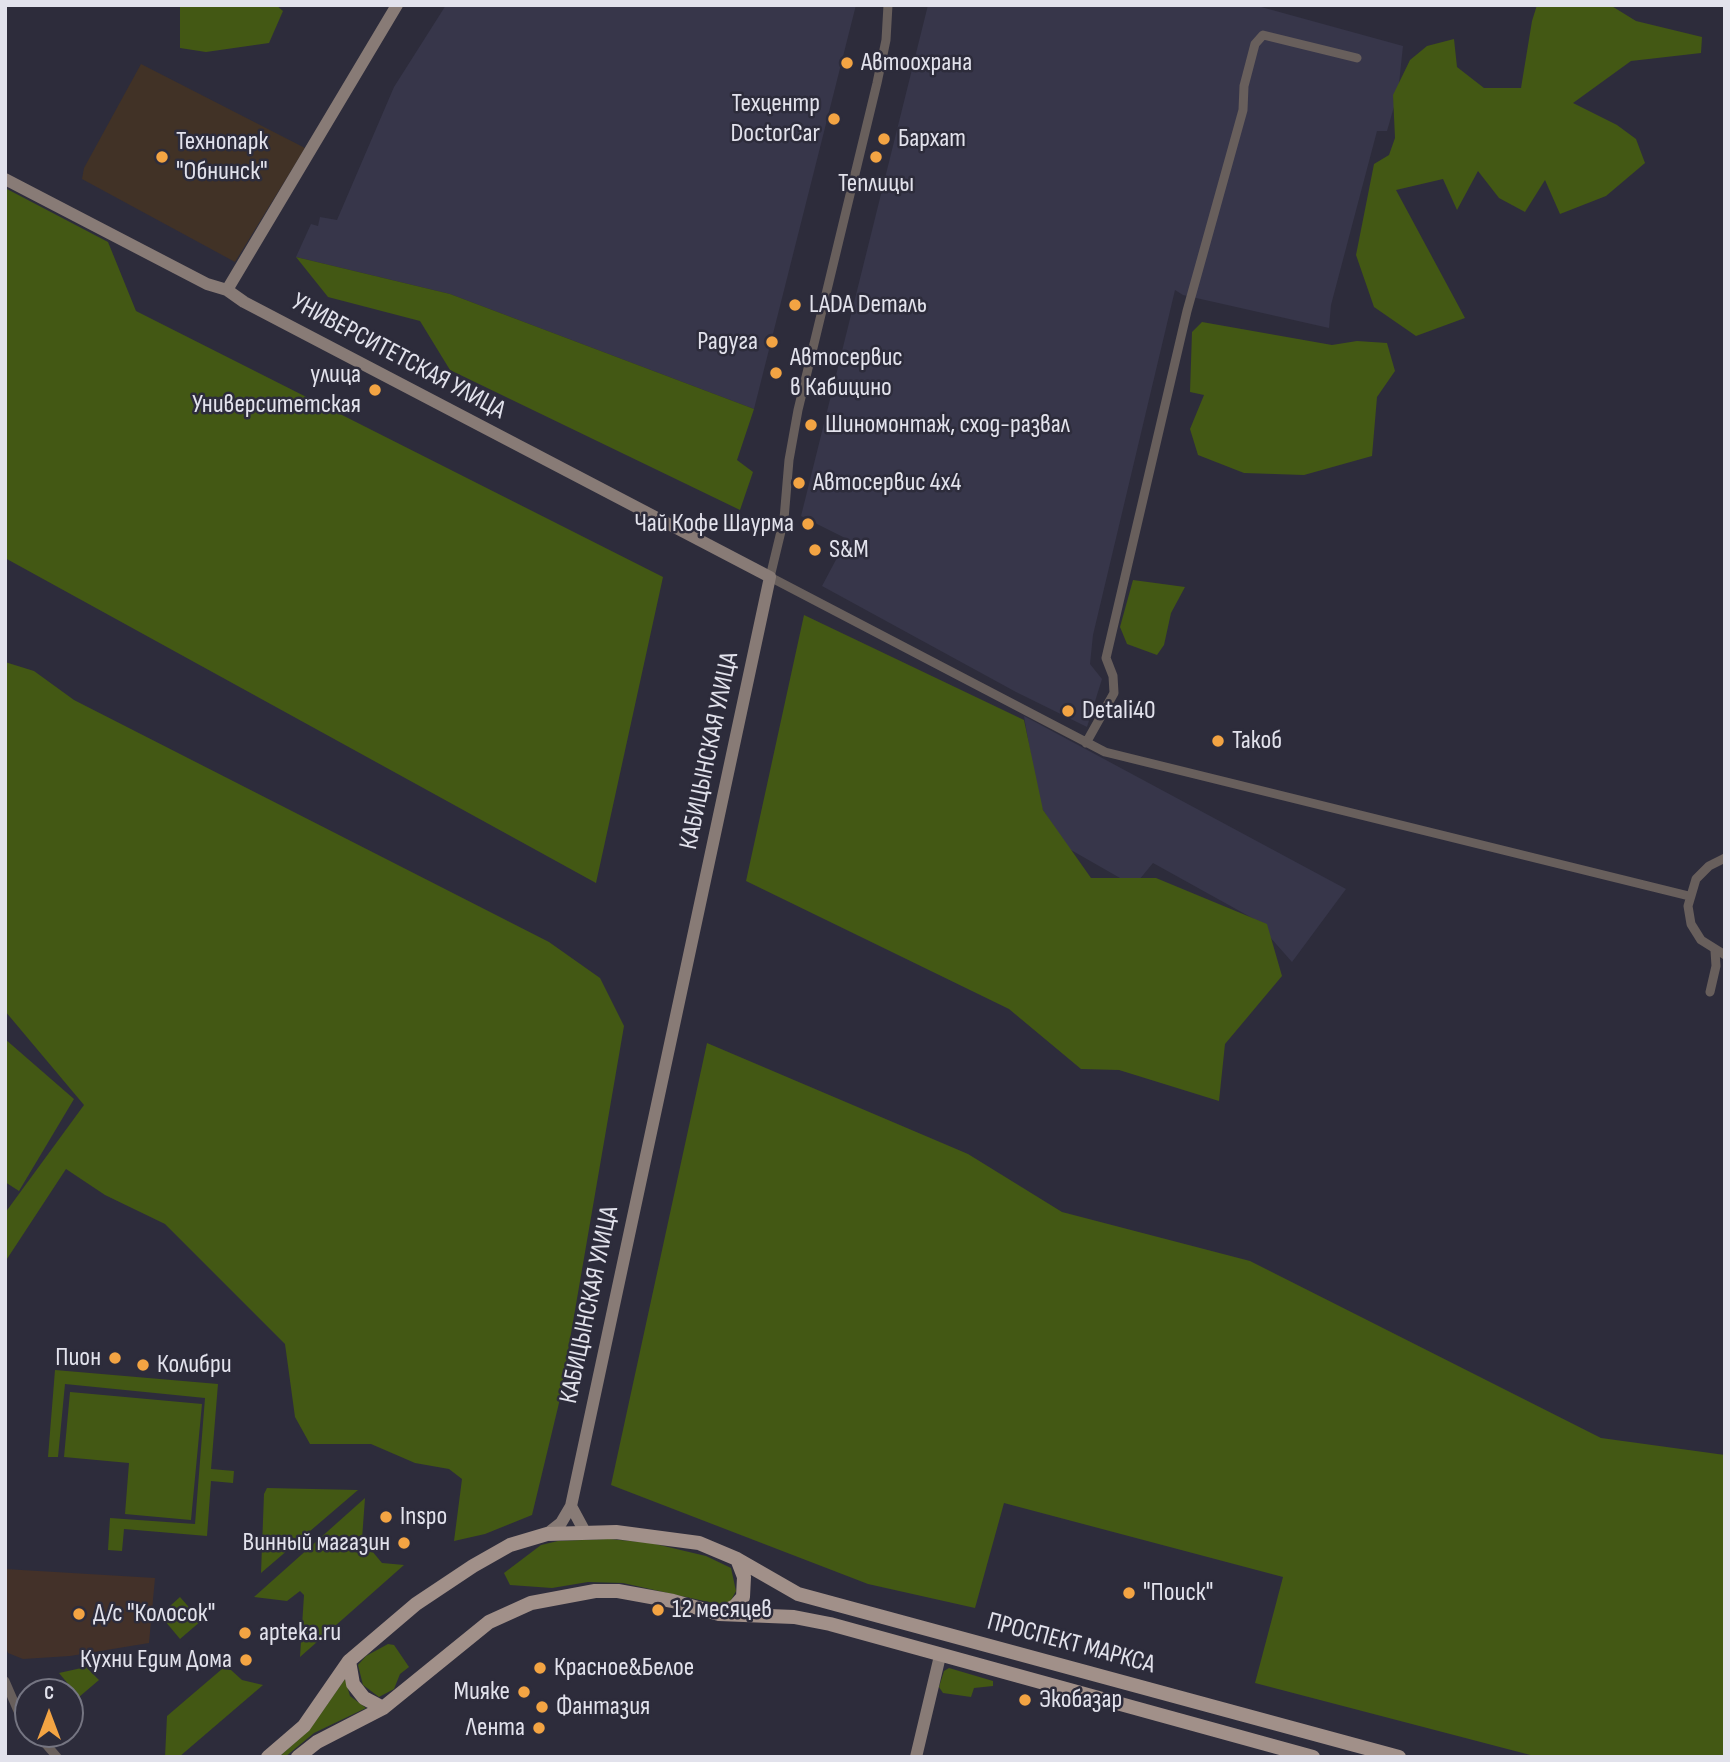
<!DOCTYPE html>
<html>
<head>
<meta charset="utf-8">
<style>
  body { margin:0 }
  #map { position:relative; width:1730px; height:1762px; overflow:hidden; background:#2d2c3b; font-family:"Sofia Sans Condensed",sans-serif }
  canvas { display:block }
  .frame { position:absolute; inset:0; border:7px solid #e2e2ec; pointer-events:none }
  .north { position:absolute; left:14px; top:1678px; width:70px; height:70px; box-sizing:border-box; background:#2d2c3b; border:2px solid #757582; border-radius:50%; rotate:0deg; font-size:19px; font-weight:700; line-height:28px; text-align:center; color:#e2e2ec }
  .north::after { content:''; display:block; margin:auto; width:24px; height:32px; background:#f3a443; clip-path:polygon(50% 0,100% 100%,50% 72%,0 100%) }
</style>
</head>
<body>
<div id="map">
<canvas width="1730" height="1762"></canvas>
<div class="frame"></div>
<div class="north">С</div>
</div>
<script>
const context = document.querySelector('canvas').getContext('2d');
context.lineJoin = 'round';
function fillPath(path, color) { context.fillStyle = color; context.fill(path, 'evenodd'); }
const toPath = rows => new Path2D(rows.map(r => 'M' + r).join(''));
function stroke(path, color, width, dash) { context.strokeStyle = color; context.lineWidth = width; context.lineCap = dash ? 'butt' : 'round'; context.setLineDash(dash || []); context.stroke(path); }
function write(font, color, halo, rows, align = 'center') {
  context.font = font + ' "Sofia Sans Condensed",sans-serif'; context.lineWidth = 5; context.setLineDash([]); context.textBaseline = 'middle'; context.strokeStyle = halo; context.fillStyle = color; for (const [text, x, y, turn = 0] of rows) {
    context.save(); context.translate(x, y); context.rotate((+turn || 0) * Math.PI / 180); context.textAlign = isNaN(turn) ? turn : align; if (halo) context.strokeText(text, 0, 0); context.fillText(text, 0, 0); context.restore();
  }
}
fillPath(toPath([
  [141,64,305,148,235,262,82,179,84,168]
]), '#413226');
fillPath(toPath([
  [446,5,856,5,754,409,450,294,296,257,311,224,318,226,320,217,337,220,394,87],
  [928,5,1254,5,1403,46,1398,93,1387,131,1377,131,1331,305,1329,328,1183,295,1175,290,1093,635,1090,664,1102,679,1087,727,1016,692,822,586,847,539,801,516],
  [1024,716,1346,889,1292,962,1254,919,1153,863,1134,886,1064,846,1039,803]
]), '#37364a');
fillPath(toPath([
  [5,1569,155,1578,149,1643,70,1656,23,1659,8,1653,5,1644]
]), '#433129');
fillPath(toPath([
  [180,5,276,5,283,11,269,43,206,52,180,48],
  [1537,5,1610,5,1636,21,1702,37,1701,53,1631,61,1573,103,1617,125,1636,139,1645,163,1606,196,1560,214,1545,180,1525,212,1499,198,1478,171,1457,210,1443,179,1396,190,1465,318,1416,336,1374,307,1356,255,1374,164,1389,155,1395,138,1393,95,1410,60,1427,46,1454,39,1457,67,1484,88,1521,88,1532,21],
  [5,188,108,242,136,311,663,577,596,883,5,558],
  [296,257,450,294,754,409,737,460,753,472,740,510,450,370,420,321,328,297],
  [1202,322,1332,345,1357,341,1387,343,1395,371,1377,397,1372,456,1304,475,1244,473,1198,455,1190,429,1204,395,1190,392,1192,332],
  [1133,580,1185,587,1171,613,1164,645,1157,655,1127,644,1120,627],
  [804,615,1024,720,1043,810,1091,878,1156,878,1267,924,1282,976,1225,1044,1219,1101,1119,1070,1081,1069,1009,1009,746,881],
  [5,662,34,671,74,700,549,942,600,978,624,1026,559,1403,532,1515,485,1534,454,1541,462,1479,449,1469,415,1463,371,1444,310,1444,295,1417,285,1344,165,1224,105,1195,66,1169,5,1262,5,1213,84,1105,5,1011],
  [5,1039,74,1099,19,1191,5,1182],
  [707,1043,968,1154,1062,1212,1250,1261,1601,1438,1725,1455,1725,1757,1538,1757,1255,1683,1283,1577,1004,1503,975,1608,868,1584,611,1485],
  [55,1370,218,1384,211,1469,234,1471,233,1483,211,1481,207,1536,124,1529,122,1551,108,1550,110,1518,195,1524,205,1398,65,1384,58,1457,48,1457],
  [70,1392,202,1404,191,1520,125,1514,129,1463,64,1457],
  [267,1488,358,1490,261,1573,264,1494],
  [365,1498,362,1539,382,1563,404,1565,300,1657,304,1595,300,1591,287,1601,254,1597],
  [609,1539,651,1543,706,1556,731,1568,736,1591,730,1602,722,1605,623,1583,588,1582,552,1588,510,1585,504,1573,541,1545,558,1541],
  [180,1597,201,1621,180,1639,160,1615],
  [388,1644,394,1645,409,1667,400,1674,394,1689,379,1697,363,1685,358,1665,366,1656],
  [86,1667,99,1680,79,1697,59,1673],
  [949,1668,993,1681,993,1686,974,1688,971,1697,943,1693,939,1687,944,1671],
  [222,1669,231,1670,242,1680,263,1685,179,1757,165,1757,167,1716],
  [345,1679,350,1696,366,1708,314,1733,285,1757,279,1757,310,1729]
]), '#435814');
stroke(toPath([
  [888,5,886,40,877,83,798,410,789,460,784,519,770,577,1105,752,1689,896],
  [1086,743,1114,693,1113,676,1106,658,1187,311,1243,110,1244,86,1255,44,1263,35,1357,58],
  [1725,858,1709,866,1696,879,1688,906,1691,924,1701,940,1725,955],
  [1710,992,1716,966,1715,951],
  [5,1681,18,1711,28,1723],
  [37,1734,57,1757]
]), '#685f5c', 9);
stroke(toPath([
  [5,179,207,284,227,290,244,302,770,577,571,1506,561,1523,547,1534],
  [227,290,397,5],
  [571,1506,585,1532],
  [916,1757,940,1656]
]), '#887b76', 12);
stroke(toPath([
  [719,1614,735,1606,743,1597,744,1577,737,1559],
  [349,1661,353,1684,364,1698,383,1708],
  [268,1757,304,1726,349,1661,416,1604,473,1566,510,1545,547,1534,616,1532,699,1543,737,1559,798,1594,1399,1757],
  [298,1757,317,1742,383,1708,489,1622,531,1603,595,1591,618,1591,673,1601,719,1614,794,1617,830,1624,1313,1757]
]), '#a19089', 14);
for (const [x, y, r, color] of [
  [847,63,7,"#f3a443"],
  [834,119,7,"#f3a443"],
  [884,139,7,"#f3a443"],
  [162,157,7,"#f3a443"],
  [876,157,7,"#f3a443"],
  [795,305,7,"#f3a443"],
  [772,342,7,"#f3a443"],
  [776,373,7,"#f3a443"],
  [375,390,7,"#f3a443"],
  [811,425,7,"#f3a443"],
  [799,483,7,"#f3a443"],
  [808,524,7,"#f3a443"],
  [815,550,7,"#f3a443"],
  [1068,711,7,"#f3a443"],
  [1218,741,7,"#f3a443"],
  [115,1358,7,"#f3a443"],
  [143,1365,7,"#f3a443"],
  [386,1517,7,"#f3a443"],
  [404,1543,7,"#f3a443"],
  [1129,1593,7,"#f3a443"],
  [658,1610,7,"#f3a443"],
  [79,1614,7,"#f3a443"],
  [245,1633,7,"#f3a443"],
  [246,1660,7,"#f3a443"],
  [540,1668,7,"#f3a443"],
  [524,1692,7,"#f3a443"],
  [1025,1700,7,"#f3a443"],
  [542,1707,7,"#f3a443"],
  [539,1728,7,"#f3a443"]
]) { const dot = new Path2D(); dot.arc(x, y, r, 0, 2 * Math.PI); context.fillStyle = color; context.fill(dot); stroke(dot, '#2d2c3b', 2.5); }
write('26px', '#e2e2ec', '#2d2c3b', [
  ["Автоохрана",861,63],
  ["Техцентр",820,104,"right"],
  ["DoctorCar",820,134,"right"],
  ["Бархат",898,139],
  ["Технопарк",176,142],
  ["\"Обнинск\"",176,172],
  ["Теплицы",876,184,"center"],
  ["LADA Dеталь",809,305],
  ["Радуга",758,342,"right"],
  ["Автосервис",790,358],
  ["в Кабицино",790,388],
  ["улица",361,375,"right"],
  ["Университетская",361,405,"right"],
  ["Шиномонтаж, сход-развал",825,425],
  ["Автосервис 4х4",813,483],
  ["Чай Кофе Шаурма",794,524,"right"],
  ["S&M",829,550],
  ["Detali40",1082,711],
  ["Такоб",1232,741],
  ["Пион",101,1358,"right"],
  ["Колибри",157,1365],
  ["Inspo",400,1517],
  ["Винный магазин",390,1543,"right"],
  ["\"Поиск\"",1143,1593],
  ["12 месяцев",672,1610],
  ["Д/с \"Колосок\"",93,1614],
  ["apteka.ru",259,1633],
  ["Кухни Едим Дома",232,1660,"right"],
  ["Красное&Белое",554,1668],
  ["Мияке",510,1692,"right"],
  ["Экобазар",1039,1700],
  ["Фантазия",556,1707],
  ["Лента",525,1728,"right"]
], 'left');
write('26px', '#e2e2ec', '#2d2c3b', [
  ["УНИВЕРСИТЕТСКАЯ УЛИЦА",398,357,28],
  ["КАБИЦЫНСКАЯ УЛИЦА",710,751,-78],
  ["КАБИЦЫНСКАЯ УЛИЦА",590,1305,-78],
  ["ПРОСПЕКТ МАРКСА",1071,1644,15]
]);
</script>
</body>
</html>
